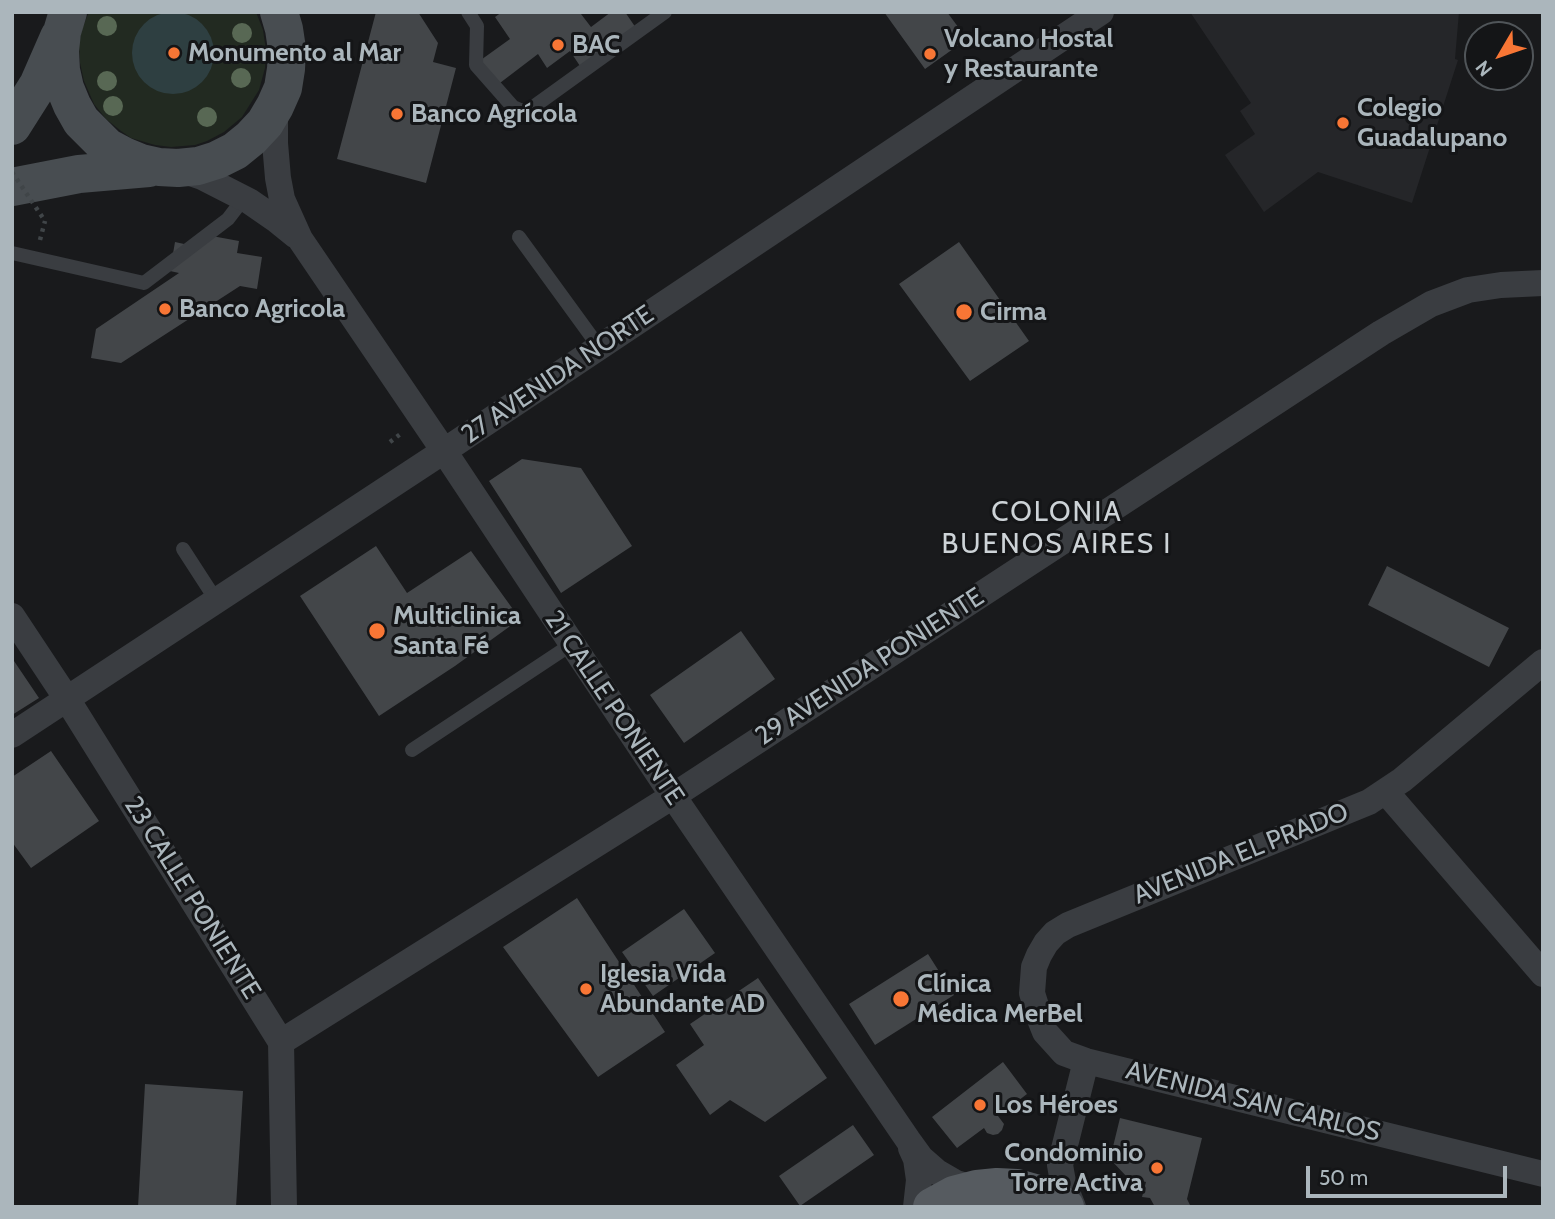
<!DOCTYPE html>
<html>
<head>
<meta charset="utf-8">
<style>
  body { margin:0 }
  #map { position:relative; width:1555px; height:1219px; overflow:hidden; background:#191a1c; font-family:Cabin,sans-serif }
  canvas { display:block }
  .frame { position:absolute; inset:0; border:14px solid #abb6bc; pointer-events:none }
  .north { position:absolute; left:1464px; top:21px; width:70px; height:70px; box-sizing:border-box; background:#141517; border:2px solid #505559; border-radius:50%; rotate:231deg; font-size:19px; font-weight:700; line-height:28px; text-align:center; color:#abb6bc }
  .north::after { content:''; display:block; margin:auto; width:24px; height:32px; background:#f87635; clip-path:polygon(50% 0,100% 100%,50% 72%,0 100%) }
  .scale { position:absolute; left:1306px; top:1166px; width:201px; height:32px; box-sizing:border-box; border:4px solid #abb6bc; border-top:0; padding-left:9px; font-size:21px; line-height:24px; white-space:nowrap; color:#abb6bc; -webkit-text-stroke:5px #141517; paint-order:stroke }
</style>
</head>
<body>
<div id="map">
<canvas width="1555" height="1219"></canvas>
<div class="frame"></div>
<div class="north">N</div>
<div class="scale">50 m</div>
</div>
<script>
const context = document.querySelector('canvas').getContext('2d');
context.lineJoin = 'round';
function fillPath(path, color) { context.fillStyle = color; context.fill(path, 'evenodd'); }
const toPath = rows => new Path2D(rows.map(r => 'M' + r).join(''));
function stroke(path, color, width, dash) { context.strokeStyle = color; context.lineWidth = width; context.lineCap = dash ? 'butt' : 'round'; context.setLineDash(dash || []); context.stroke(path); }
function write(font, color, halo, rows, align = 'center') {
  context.font = font + ' Cabin,sans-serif'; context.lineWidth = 6; context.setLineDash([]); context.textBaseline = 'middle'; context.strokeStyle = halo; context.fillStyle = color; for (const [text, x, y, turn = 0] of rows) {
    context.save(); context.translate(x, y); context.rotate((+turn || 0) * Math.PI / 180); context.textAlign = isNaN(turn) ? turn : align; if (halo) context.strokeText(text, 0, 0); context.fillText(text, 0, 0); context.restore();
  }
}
fillPath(toPath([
  [1190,12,1459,12,1455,59,1458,60,1412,203,1318,172,1264,212,1225,155,1255,134,1240,111,1251,103]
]), '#252629');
fillPath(toPath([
  [89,12,256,12,263,30,266,50,265,68,259,90,242,117,224,132,207,141,195,145,171,147,155,145,131,138,121,131,106,119,94,104,84,81,80,63,79,44,82,29]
]), '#222a21');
fillPath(toPath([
  '132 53a41 41 0 1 1 82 0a41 41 0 1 1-82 0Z'
]), '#2e3f41');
fillPath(toPath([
  [376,12,418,12,438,43,433,62,456,68,426,183,337,159],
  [502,12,583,12,581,14,591,27,611,12,625,12,636,28,582,69,570,51,547,68,538,54,496,86,478,62,510,39,495,17],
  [884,12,947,12,967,39,925,69],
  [201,234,239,241,237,253,262,257,257,289,240,286,121,363,91,358,96,329,179,273,170,271,175,242,198,247],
  [959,242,1029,341,970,381,899,284],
  [522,459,581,468,632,546,561,593,489,481],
  [376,546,407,593,471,551,520,619,455,666,379,716,300,596],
  [1387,566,1509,628,1489,667,1368,605],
  [741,631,775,679,684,743,650,695],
  [12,658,39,698,12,715],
  [51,751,99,821,31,868,12,842,12,777],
  [577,898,665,1032,598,1077,503,947],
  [684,909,715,953,653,996,622,952],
  [928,954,954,995,875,1045,849,1004],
  [758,978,827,1078,765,1122,730,1100,710,1115,676,1065,704,1045,690,1024],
  [1003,1062,1027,1094,998,1116,1004,1124,1002,1130,998,1134,993,1135,987,1133,984,1128,957,1148,932,1117],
  [145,1084,243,1091,236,1207,138,1207],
  [1120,1118,1202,1138,1187,1199,1191,1207,1155,1207,1150,1198,1142,1197,1146,1182,1127,1177,1110,1159],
  [853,1125,874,1155,800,1206,779,1176]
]), '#434649');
stroke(toPath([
  [40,240,45,221],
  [390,442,403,432]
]), '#404548', 4.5, [3.5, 5]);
stroke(toPath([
  [468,12,477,26,476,65,513,107,520,110,529,110,665,12],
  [519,237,599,347],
  [12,253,144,283,228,219,244,198],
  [183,549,216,600],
  [412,750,572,644]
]), '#3a3d41', 14);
stroke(toPath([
  [275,107,275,143,278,178,282,199,300,239,444,451,673,796,908,1140,921,1158,937,1172,956,1183,977,1189],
  [178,169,202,177,249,201,275,219,296,236],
  [12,616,67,699,281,1042,284,1207],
  [1543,662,1402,780,1369,802,1068,925,1055,933,1046,943,1039,955,1034,967,1032,993,1041,1022,1045,1032,1064,1053,1086,1061,1543,1174],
  [12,735,444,451,1101,12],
  [1386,792,1543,974],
  [281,1042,673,796,1381,333,1431,304,1468,290,1501,285,1543,283],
  [911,1148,916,1159,919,1180,916,1207],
  [1073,1207,1063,1182,1060,1165,1086,1061]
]), '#3a3d41', 26);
stroke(toPath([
  [68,12,62,32,60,51,61,70,65,88,72,105,81,121,107,147,124,156,141,163,159,167,178,168,198,166,217,160,235,151,251,138,265,123,275,106,283,88,286,69,287,49,284,29,279,12],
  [12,126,38,85,59,37],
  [12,187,79,174,149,168]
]), '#484d51', 38);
stroke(toPath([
  [932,1207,954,1195,977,1189,997,1187,1017,1188,1049,1197,1065,1207]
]), '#565b60', 38);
stroke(toPath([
  [12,172,45,221]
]), '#404548', 4.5, [3.5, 5]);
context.fillStyle = '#586854';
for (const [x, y] of [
  [107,26],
  [242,33],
  [241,78],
  [107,81],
  [113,106],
  [207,117]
]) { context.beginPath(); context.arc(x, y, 10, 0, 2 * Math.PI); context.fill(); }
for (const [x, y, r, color] of [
  [558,45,7,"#f87635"],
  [174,53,7,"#f87635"],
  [930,54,7,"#f87635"],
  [397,114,7,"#f87635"],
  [1343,123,7,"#f87635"],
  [165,309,7,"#f87635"],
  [964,312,9,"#f87635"],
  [377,631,9,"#f87635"],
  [586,989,7,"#f87635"],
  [901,999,9,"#f87635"],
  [980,1105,7,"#f87635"],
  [1157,1168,7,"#f87635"]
]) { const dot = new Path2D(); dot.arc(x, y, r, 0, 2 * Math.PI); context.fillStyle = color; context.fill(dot); stroke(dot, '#141517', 2.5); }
write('bold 26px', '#abb6bc', '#141517', [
  ["Volcano Hostal",944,39],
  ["y Restaurante",944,69],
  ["BAC",572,45],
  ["Monumento al Mar",188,53],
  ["Colegio",1357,108],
  ["Guadalupano",1357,138],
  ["Banco Agrícola",411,114],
  ["Banco Agricola",179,309],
  ["Cirma",980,312],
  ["Multiclinica",393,616],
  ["Santa Fé",393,646],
  ["Iglesia Vida",600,974],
  ["Abundante AD",600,1004],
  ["Clínica",917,984],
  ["Médica MerBel",917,1014],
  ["Los Héroes",994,1105],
  ["Condominio",1143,1153,"right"],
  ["Torre Activa",1143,1183,"right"]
], 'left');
write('26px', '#abb6bc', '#141517', [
  ["27 AVENIDA NORTE",558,375,-34],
  ["29 AVENIDA PONIENTE",870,667,-33],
  ["21 CALLE PONIENTE",614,708,56],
  ["AVENIDA EL PRADO",1241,854,-22],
  ["23 CALLE PONIENTE",192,898,58],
  ["AVENIDA SAN CARLOS",1253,1102,14]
]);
context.letterSpacing = '2px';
write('28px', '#cdd3d7', '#141517', [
  ["COLONIA",1057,513],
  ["BUENOS AIRES I",1057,545]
]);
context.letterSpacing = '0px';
</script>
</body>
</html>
